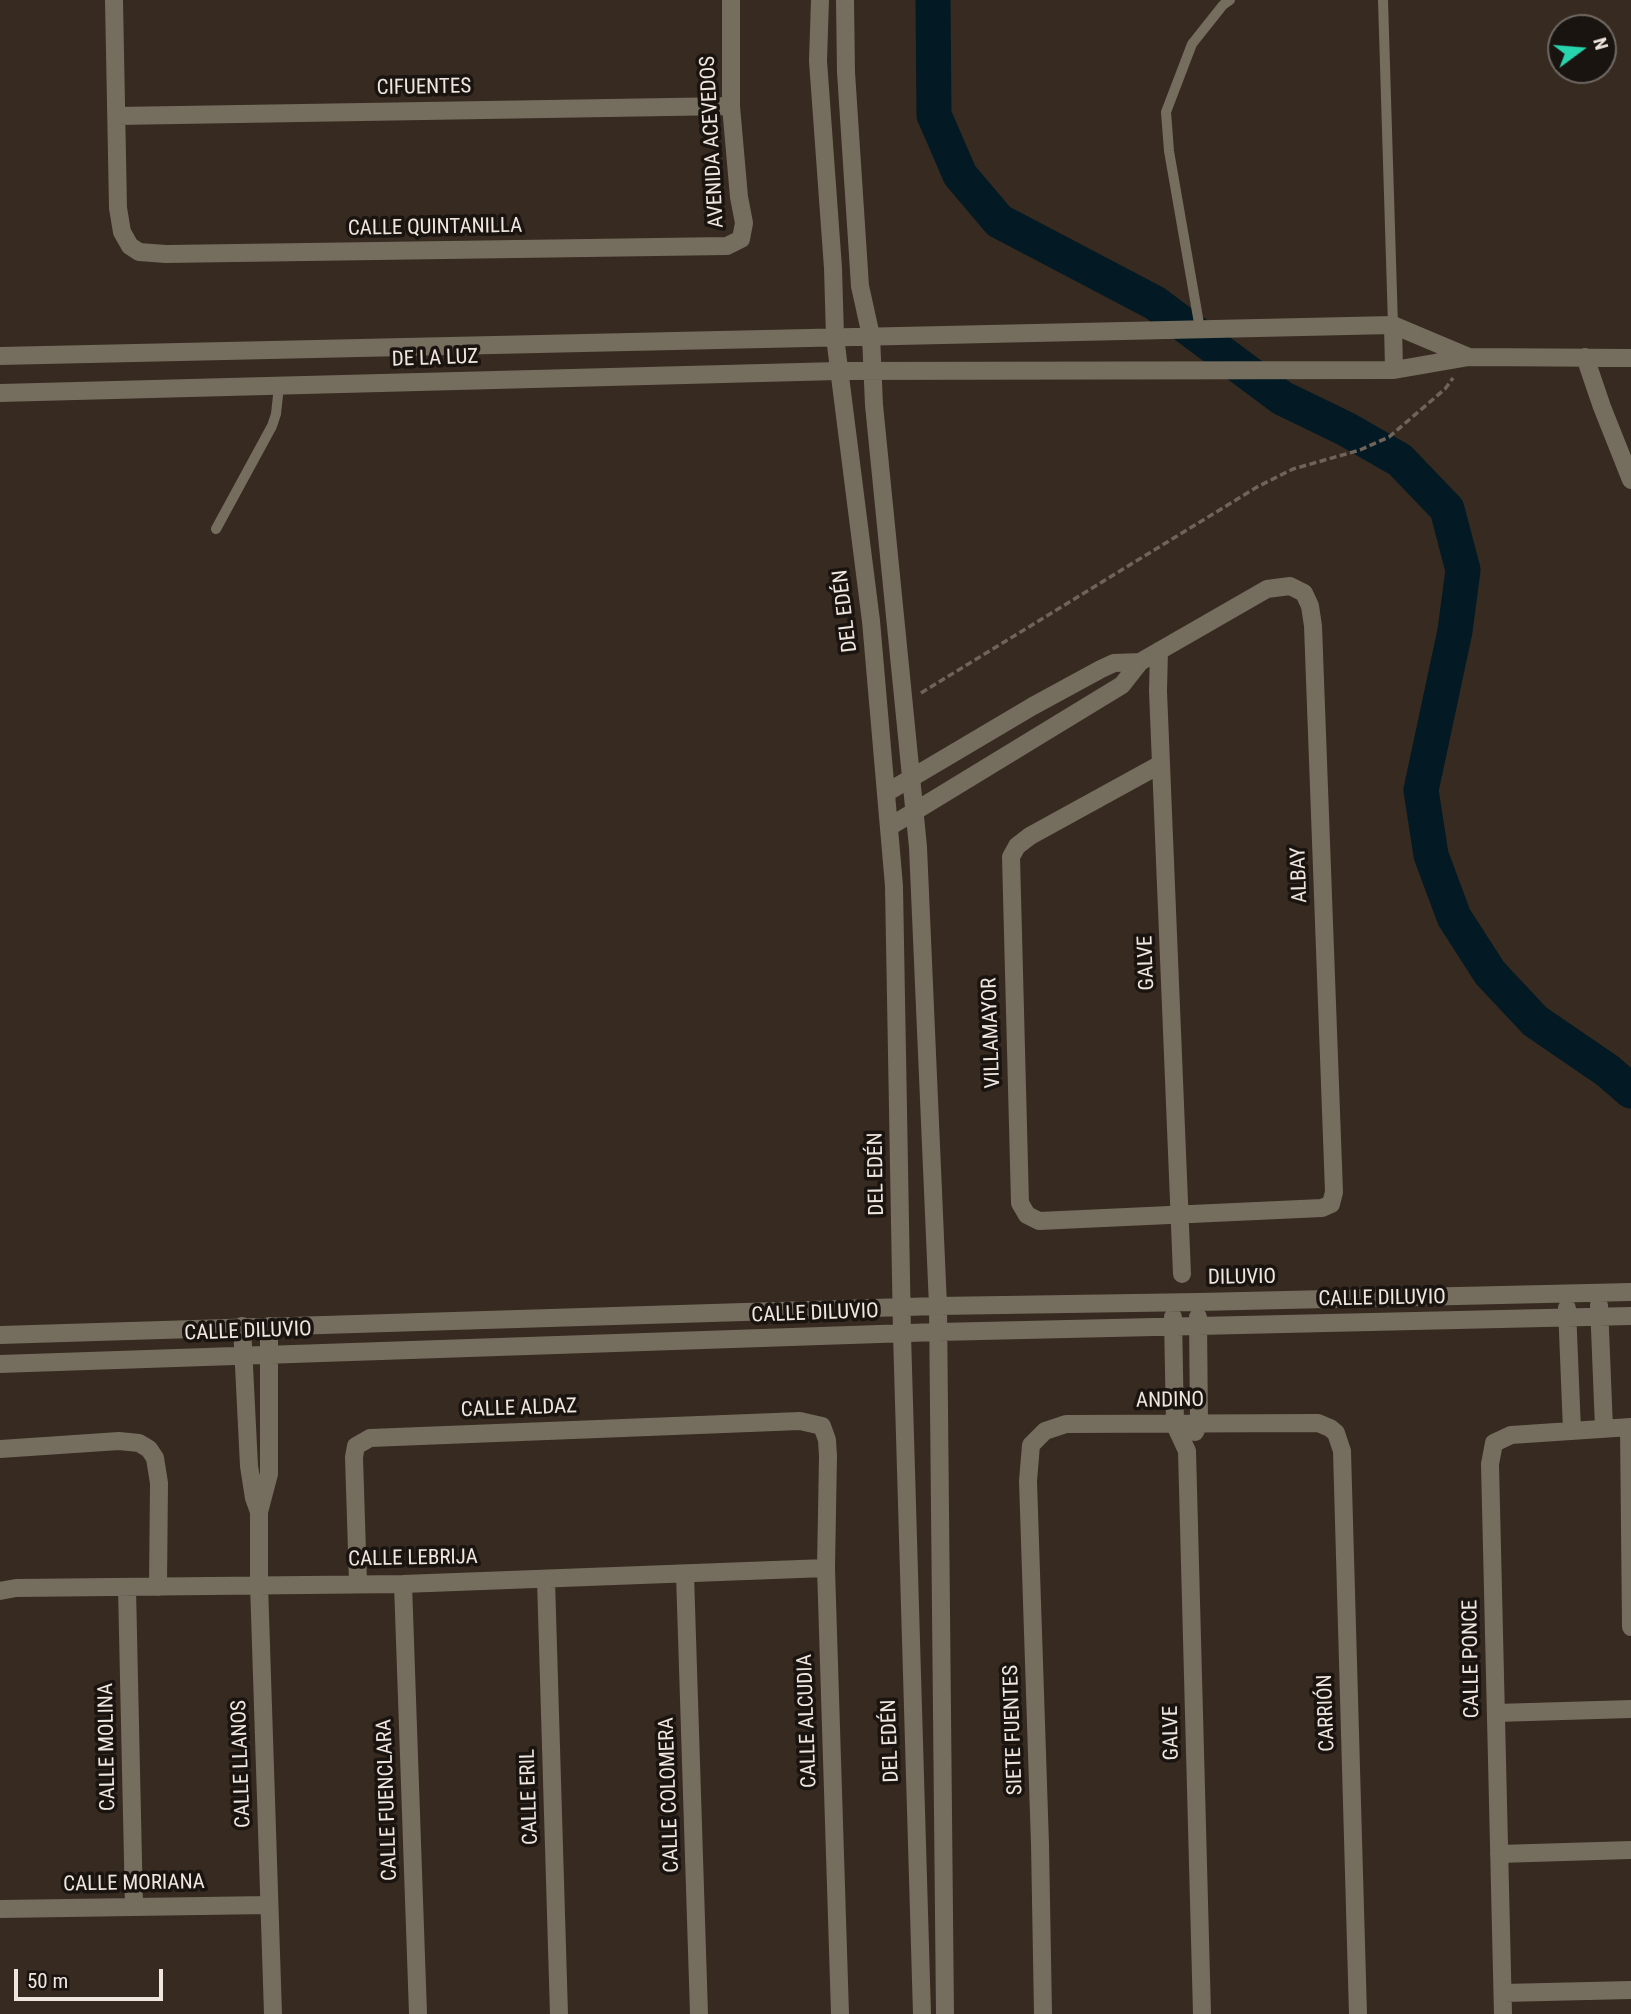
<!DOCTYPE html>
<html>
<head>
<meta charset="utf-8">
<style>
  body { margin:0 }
  #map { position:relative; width:1631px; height:2014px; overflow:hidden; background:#372a20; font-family:"Roboto Condensed",sans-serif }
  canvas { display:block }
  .north { position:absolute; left:1547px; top:14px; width:70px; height:70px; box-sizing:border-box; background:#1a1410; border:2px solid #6f6863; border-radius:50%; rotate:74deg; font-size:19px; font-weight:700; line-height:28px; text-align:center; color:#efe6df }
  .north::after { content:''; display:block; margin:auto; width:24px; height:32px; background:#26d5ae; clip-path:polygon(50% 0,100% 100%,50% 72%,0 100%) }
  .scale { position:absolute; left:14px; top:1969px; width:149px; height:32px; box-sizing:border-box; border:4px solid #efe6df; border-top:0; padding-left:9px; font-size:21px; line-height:24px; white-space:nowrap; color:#efe6df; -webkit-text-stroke:5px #1a1410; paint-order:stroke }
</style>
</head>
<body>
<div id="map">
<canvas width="1631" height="2014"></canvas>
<div class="north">N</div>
<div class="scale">50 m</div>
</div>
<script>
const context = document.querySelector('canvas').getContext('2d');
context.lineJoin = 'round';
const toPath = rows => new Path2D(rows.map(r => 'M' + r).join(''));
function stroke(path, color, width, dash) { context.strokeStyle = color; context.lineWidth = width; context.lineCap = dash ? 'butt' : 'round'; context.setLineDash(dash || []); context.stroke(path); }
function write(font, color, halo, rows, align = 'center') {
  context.font = font + ' "Roboto Condensed",sans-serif'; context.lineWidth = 7; context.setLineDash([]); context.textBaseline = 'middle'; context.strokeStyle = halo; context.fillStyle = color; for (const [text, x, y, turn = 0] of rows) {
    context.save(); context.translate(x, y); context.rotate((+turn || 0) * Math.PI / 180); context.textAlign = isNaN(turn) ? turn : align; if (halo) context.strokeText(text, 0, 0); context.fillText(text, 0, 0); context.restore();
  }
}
stroke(toPath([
  [933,0,934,115,960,175,999,221,1155,303,1282,398,1346,429,1400,460,1447,509,1463,570,1455,631,1421,790,1431,855,1454,917,1490,973,1535,1021,1608,1071,1631,1091]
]), '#031923', 35);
stroke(toPath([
  [921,693,1257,487,1293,469,1360,450,1389,437,1445,389,1453,378]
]), '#6f635a', 3.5, [7, 3.5]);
stroke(toPath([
  [1383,0,1393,325],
  [1200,329,1169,151,1166,112,1192,44,1223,5,1230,0],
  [216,529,272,426,276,414,279,386]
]), '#756d5d', 10);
stroke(toPath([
  [114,0,118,208,122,232,130,246,139,252,166,254,727,246,741,239,744,223,739,197,731,106,731,0],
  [820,0,818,61,833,268,835,337,871,621,894,886,902,1334,922,2014],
  [845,0,846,72,860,286,871,336,874,405,918,847,938,1306,945,2014],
  [117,116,731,106],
  [1393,325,1394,370],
  [0,356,1393,325,1469,357],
  [1585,357,1602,407,1631,480],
  [0,393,838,371,1394,370,1469,357,1631,358],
  [1159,651,1158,691,1182,1274],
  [886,793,1033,706,1101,669,1114,663,1140,662],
  [889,827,1122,685,1140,662,1267,589,1290,586,1304,593,1310,606,1313,626,1334,1192,1331,1204,1322,1208,1039,1221,1027,1215,1020,1203,1011,857,1017,846,1030,836,1161,764],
  [1599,1305,1604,1428],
  [1567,1308,1572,1430],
  [1173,1317,1175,1425,1187,1451,1202,2014],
  [242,1326,249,1466,254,1498,259,1512],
  [269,1326,269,1474,259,1512,259,1584,273,2014],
  [0,1335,938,1306,1198,1302,1631,1292],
  [0,1364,938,1332,1631,1316],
  [1629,1427,1631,1627],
  [1195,1432,1199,1424,1198,1317],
  [0,1449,119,1441,139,1443,149,1449,155,1458,159,1483,158,1587],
  [685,1574,699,2014],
  [546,1580,559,2014],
  [358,1583,354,1457,356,1446,370,1438,800,1421,822,1426,827,1440,828,1456,826,1568,840,2014],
  [403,1584,418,2014],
  [127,1588,134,1906],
  [0,1591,16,1588,403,1584,826,1568],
  [1496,1713,1631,1709],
  [1499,1854,1631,1850],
  [0,1909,269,1905],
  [1503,1993,1631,1990],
  [1043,2014,1040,1844,1028,1481,1031,1445,1045,1431,1066,1424,1318,1423,1330,1428,1336,1433,1342,1451,1358,2014],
  [1503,2014,1490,1464,1494,1443,1511,1435,1631,1427]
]), '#756d5d', 18);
write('21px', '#efe6df', '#1a1410', [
  ["CIFUENTES",424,88,-1],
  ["AVENIDA ACEVEDOS",713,142,-93],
  ["CALLE QUINTANILLA",435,228,-1],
  ["DE LA LUZ",435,359,-2],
  ["DEL EDÉN",846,611,-97],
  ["ALBAY",1300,875,-92],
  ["GALVE",1147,963,-92],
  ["VILLAMAYOR",992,1033,-92],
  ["DEL EDÉN",877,1174,-91],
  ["DILUVIO",1242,1278,-1],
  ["CALLE DILUVIO",1382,1299,-1],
  ["CALLE DILUVIO",815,1314,-2],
  ["CALLE DILUVIO",248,1332,-2],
  ["ANDINO",1170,1401,-1],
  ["CALLE ALDAZ",519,1409,-2],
  ["CALLE LEBRIJA",413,1559,-1],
  ["CALLE PONCE",1472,1659,-91],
  ["CARRIÓN",1327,1713,-92],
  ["CALLE ALCUDIA",808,1721,-92],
  ["SIETE FUENTES",1014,1730,-92],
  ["GALVE",1172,1733,-91],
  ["DEL EDÉN",891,1741,-92],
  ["CALLE MOLINA",108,1747,-91],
  ["CALLE LLANOS",242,1764,-92],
  ["CALLE COLOMERA",670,1795,-92],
  ["CALLE ERIL",530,1797,-92],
  ["CALLE FUENCLARA",388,1800,-92],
  ["CALLE MORIANA",134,1884,-1]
]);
</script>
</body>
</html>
